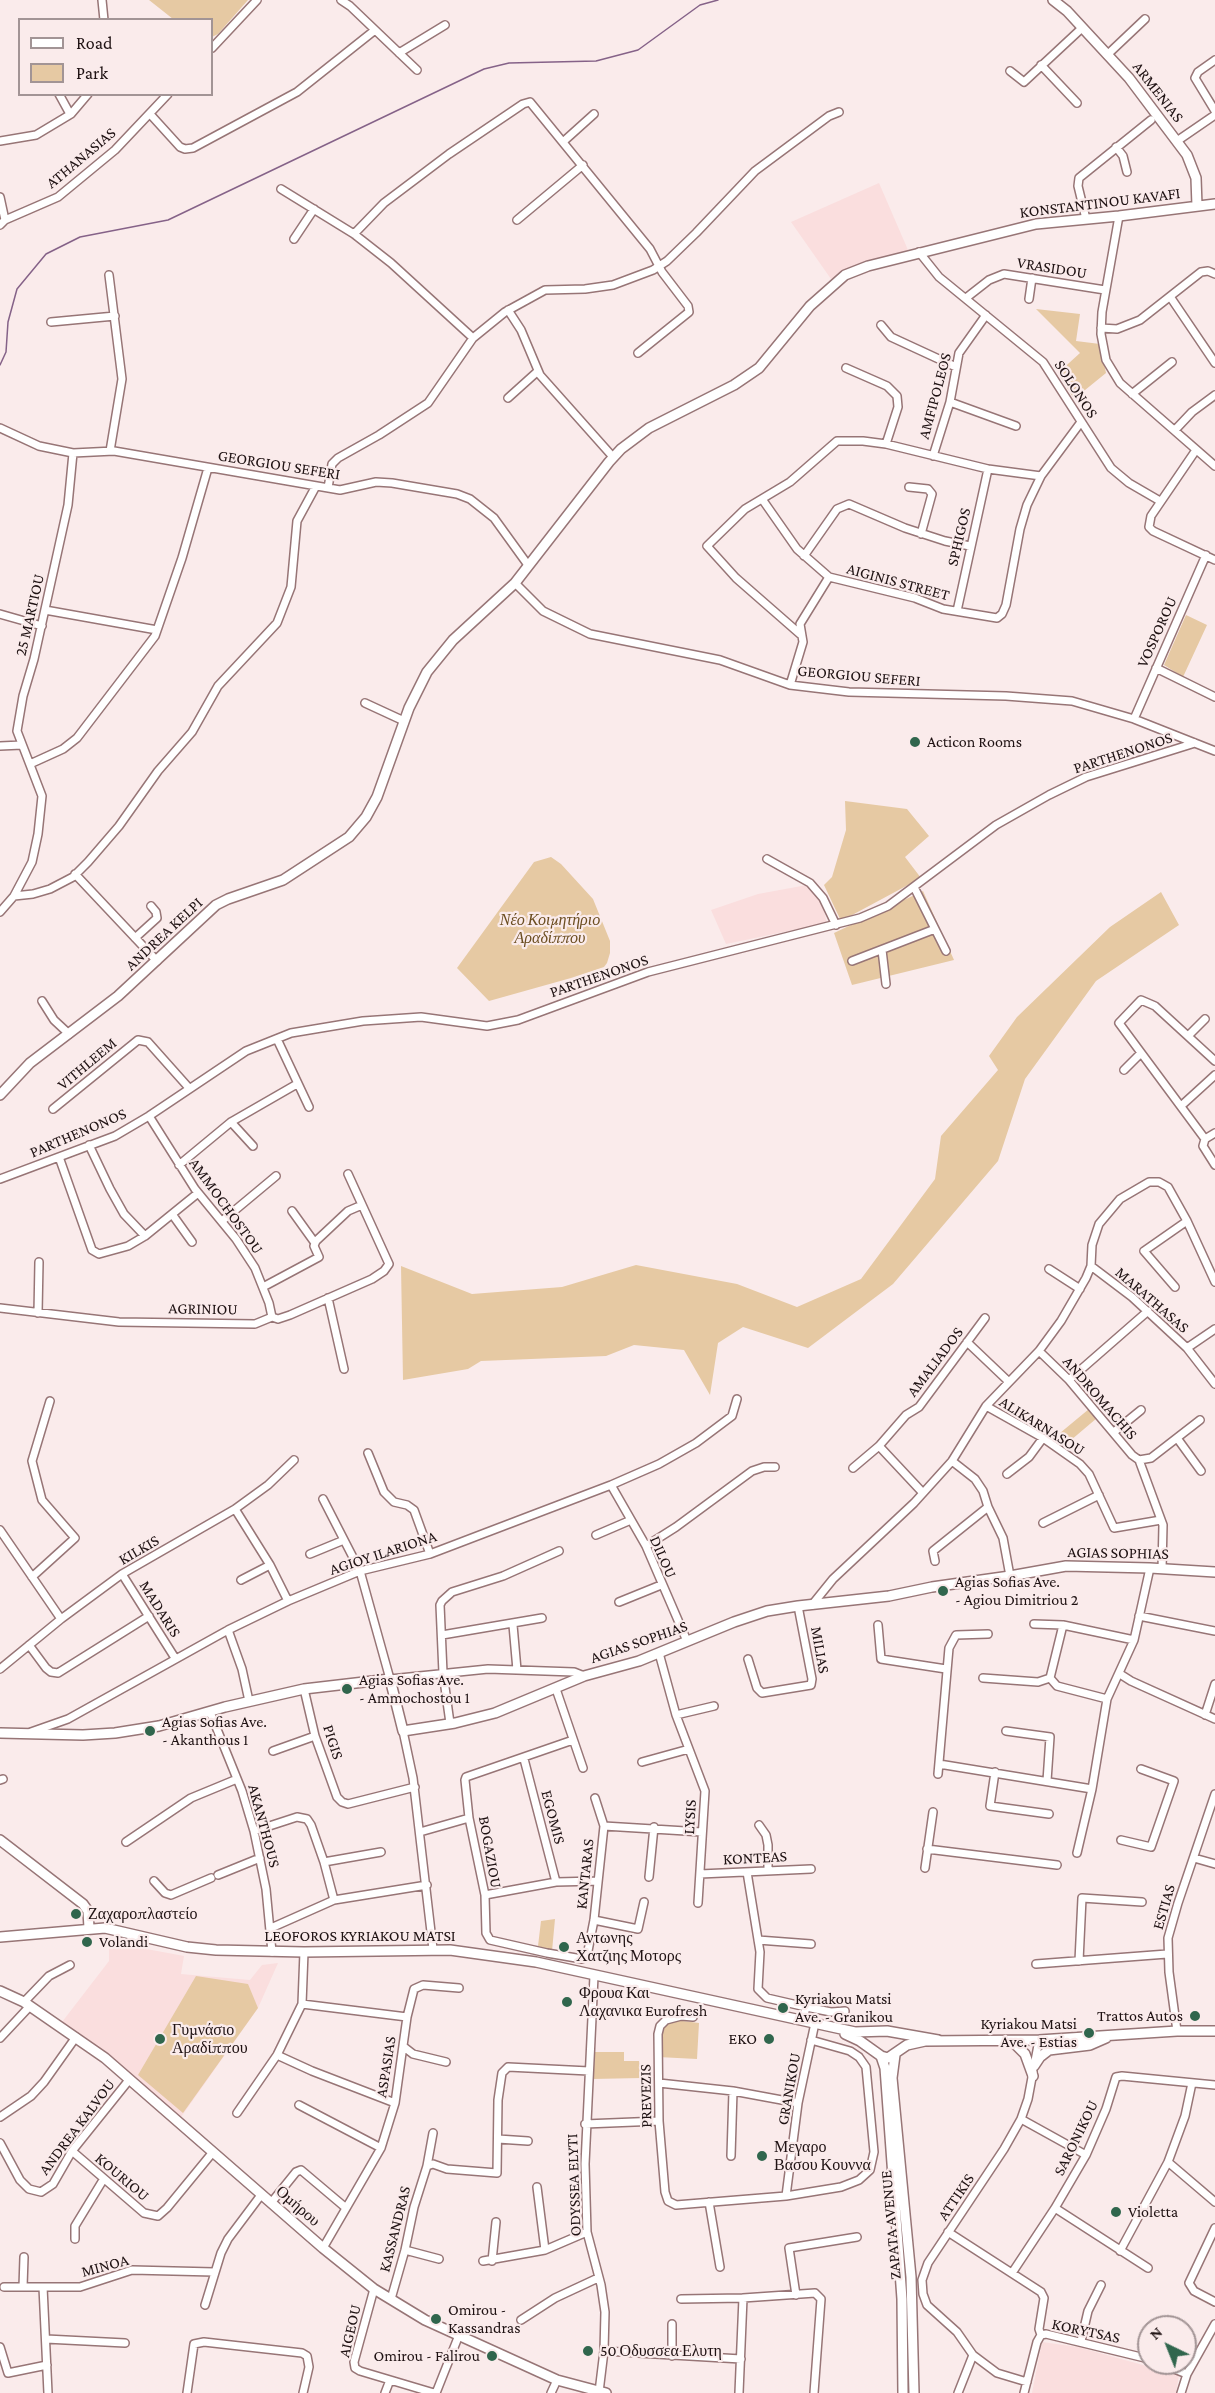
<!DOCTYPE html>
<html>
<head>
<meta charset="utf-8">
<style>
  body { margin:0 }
  #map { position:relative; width:1215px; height:2393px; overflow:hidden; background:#faebeb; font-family:"Crimson Pro",serif }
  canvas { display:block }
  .legend { position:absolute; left:18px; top:18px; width:195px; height:78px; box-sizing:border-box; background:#faebeb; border:2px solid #a29495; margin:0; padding:8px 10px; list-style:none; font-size:18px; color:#1f1213 }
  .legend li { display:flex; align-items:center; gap:12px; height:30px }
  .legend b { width:30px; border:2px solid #a29495 }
  .north { position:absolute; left:1137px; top:2315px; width:60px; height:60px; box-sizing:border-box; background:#faebeb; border:2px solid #a29495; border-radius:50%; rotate:317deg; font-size:16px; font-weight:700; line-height:24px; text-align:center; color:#1f1213 }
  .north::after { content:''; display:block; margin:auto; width:21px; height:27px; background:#30664d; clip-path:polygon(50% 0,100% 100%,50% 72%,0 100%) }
</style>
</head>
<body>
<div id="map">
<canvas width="1215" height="2393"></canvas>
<ul class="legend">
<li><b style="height:8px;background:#fff"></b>Road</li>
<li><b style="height:16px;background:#e6c9a3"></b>Park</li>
</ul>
<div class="north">N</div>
</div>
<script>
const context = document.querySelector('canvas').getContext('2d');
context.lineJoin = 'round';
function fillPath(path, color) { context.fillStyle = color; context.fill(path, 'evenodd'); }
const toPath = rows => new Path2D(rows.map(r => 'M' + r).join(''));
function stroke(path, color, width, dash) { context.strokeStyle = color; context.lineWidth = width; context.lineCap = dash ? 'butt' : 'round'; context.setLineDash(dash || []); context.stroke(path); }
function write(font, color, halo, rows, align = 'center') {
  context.font = font + ' "Crimson Pro",serif'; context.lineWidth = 4.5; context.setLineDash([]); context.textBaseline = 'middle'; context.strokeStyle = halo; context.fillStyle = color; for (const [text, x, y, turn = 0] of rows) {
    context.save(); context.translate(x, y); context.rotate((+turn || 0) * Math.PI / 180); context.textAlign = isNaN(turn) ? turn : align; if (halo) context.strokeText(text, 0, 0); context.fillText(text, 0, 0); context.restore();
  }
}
fillPath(toPath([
  [879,183,908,250,831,279,791,222],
  [807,885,822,903,827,923,726,944,711,910,758,894],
  [109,1942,184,1956,181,1974,250,1980,262,1965,278,1963,258,2008,179,2120,107,2056,62,2022,109,1961],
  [1042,2342,1078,2347,1179,2375,1176,2393,1032,2393]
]), '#fadede');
fillPath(toPath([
  [149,0,248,0,218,34,212,37,212,20,173,19],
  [1036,309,1080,314,1076,341,1100,344,1106,373,1074,399,1058,373,1080,353],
  [1186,615,1207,625,1183,677,1164,665],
  [845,801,907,809,929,836,905,857,921,878,841,921,824,885,832,877,846,830],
  [551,857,561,864,593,899,610,941,610,953,607,963,604,967,571,978,489,1001,457,968,534,862],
  [923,891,954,960,852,985,834,933],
  [1161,892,1179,925,1096,981,1025,1079,998,1161,893,1284,808,1348,743,1327,718,1343,710,1395,684,1350,634,1345,606,1356,481,1361,468,1369,403,1380,401,1266,472,1294,562,1287,636,1265,737,1284,797,1307,861,1279,935,1179,941,1136,998,1070,989,1056,1017,1017,1110,927],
  [1089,1409,1097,1418,1064,1446,1054,1438],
  [555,1919,552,1951,538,1946,541,1921],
  [196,1976,248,1984,258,2008,183,2113,138,2075],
  [675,2020,699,2023,697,2059,658,2057,661,2028],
  [593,2052,624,2052,624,2061,639,2061,641,2078,592,2079]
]), '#e6c9a3');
stroke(toPath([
  [0,365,6,352,8,322,17,289,46,254,80,237,168,220,484,69,509,63,596,61,638,50,700,5,718,0]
]), '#856288', 1.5);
const street = toPath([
  [102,0,104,20],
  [341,0,350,6,417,70],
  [212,48,257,0],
  [399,53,445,25],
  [1107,55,1145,19],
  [1215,60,1198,72,1195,78,1215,111],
  [1041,65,1077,103],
  [1010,71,1024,82,1082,28],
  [59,94,70,114],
  [150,114,180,147,185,149,193,148,297,92,375,30],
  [0,141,36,135,71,114,88,94],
  [564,141,594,114],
  [1177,141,1215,115],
  [1116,147,1123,156,1127,172],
  [281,189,354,234,391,263,473,338],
  [0,197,5,220],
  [1119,216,1102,312,1101,334,1106,360,1120,383,1215,466],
  [1086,219,1078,186,1079,178,1151,120],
  [517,220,583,165],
  [0,225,5,220,58,197,115,150,168,94],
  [354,234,384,203,449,154,523,104,530,102,650,249,662,272,688,306,689,312,638,353],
  [294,239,314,209],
  [919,252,939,277,1043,362,1111,468,1129,483,1160,501],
  [109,275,122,379,110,451],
  [966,298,989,280,1004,274,1105,290],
  [1171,298,1215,363],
  [1029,299,1032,278],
  [508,310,521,330,540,375,613,457],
  [51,322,115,316],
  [881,325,891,337,956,367],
  [1101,328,1117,329,1140,320,1201,272,1208,271,1215,274],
  [846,368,887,386,897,396,898,407,886,444],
  [1132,394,1172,362],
  [508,398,538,371],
  [950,402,1016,426],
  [0,428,39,446,73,453,114,451,340,490,376,482,392,483,457,494,470,499,494,518,528,565],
  [1175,430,1192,412,1215,395],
  [1196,450,1151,516,1149,527,1153,531,1215,560],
  [933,456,950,402,959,353,986,315],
  [909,487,928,489,932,494,921,534],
  [328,488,332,464,338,458,379,435,428,403,473,338,505,312,545,290,585,289,613,285,653,270,667,261,696,233,755,171,829,116,839,112],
  [762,499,797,549,829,577,915,598,943,609,997,618,1002,614,1006,605,1020,529,1027,505,1041,476,1081,422],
  [804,556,837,509,849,504,905,528,945,541,970,546],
  [515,583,543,611,590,634,720,660,790,685,849,692,1006,696,1072,701,1134,719,1215,751],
  [45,610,157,630],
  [957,611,988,469],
  [0,614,42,626],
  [800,634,736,578,707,546,745,509,790,482,837,441,863,441,886,444,988,469,1041,476],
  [1156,668,1215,697],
  [790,685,803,642,800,624,829,577],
  [365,703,404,721],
  [1134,719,1206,555],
  [0,746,22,745],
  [30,764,63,749,77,738,155,636,182,558,208,468],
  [767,859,810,883,823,898,836,925],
  [75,874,157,961],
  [914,887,946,951],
  [14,896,33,894,50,889,73,877,88,862,119,826,158,771,192,732,218,686,277,623,291,587,297,521,316,486],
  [0,912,14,896,32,862,38,834,42,796,17,731,23,696,34,659,68,505,73,453],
  [135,938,157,918,156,912,151,906],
  [882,950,886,984],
  [852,961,935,929],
  [42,1001,54,1020,69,1034],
  [1188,1036,1205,1019],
  [277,1039,309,1107],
  [1124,1070,1141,1053],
  [1181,1106,1215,1075],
  [53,1109,138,1040,148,1042,189,1088],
  [149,1116,195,1189,236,1239,255,1268,269,1303,272,1317],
  [231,1122,253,1146],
  [1215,1133,1205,1139,1203,1146,1215,1165],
  [1205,1139,1119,1023,1141,1000,1155,1006,1215,1061],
  [89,1145,110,1189,124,1214,145,1236],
  [59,1157,92,1250,99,1254,128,1246,145,1236,198,1193],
  [179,1165,231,1122,297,1084],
  [0,1179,115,1136,149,1116,246,1051,291,1033,363,1021,421,1017,487,1026,518,1020,648,972,860,918,888,906,996,825,1049,795,1086,777,1195,743],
  [292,1211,315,1243],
  [172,1214,192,1242],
  [222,1221,276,1176],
  [1091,1266,1132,1297,1187,1348,1215,1384],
  [1049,1269,1080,1289],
  [263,1287,319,1257,314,1246,316,1241,348,1211,362,1205],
  [1175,1287,1144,1251,1187,1221],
  [328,1298,344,1369],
  [0,1308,119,1322,255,1324,272,1317,278,1319,290,1315,372,1279,384,1271,389,1264,348,1174],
  [38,1313,39,1262],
  [967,1342,1009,1382],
  [1187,1348,1215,1329],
  [1039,1351,1069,1380,1132,1455,1139,1460,1151,1458,1200,1420],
  [1069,1380,1148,1311],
  [986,1406,1043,1438,1080,1464,1089,1474,1114,1528,1161,1520],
  [1114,1432,1141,1410],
  [1177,1438,1201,1471],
  [879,1446,923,1493],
  [368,1453,384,1492,394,1502,407,1505,414,1510,430,1554],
  [1139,1460,1163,1525,1162,1569],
  [952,1461,975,1479,983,1491,988,1507,1003,1538,1010,1576],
  [853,1468,879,1446,906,1415,919,1407,985,1318],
  [1007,1474,1029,1457,1043,1438],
  [611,1485,646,1546,687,1641],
  [323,1499,360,1571,390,1679,488,1669,574,1672,584,1676],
  [235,1509,270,1565,288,1601],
  [1043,1523,1099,1495],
  [0,1530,61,1619],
  [596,1535,631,1520],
  [646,1546,676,1527,752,1471,764,1467,775,1467],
  [310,1554,344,1540],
  [935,1561,933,1551,988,1507],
  [122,1574,175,1658],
  [32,1577,75,1538,42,1500,32,1461,50,1401],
  [241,1580,270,1565],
  [619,1602,661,1585],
  [812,1605,833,1579,914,1503,952,1461,986,1406,1039,1351,1061,1321,1086,1278,1091,1266,1092,1245,1099,1224,1120,1199,1149,1182,1159,1182,1168,1187,1187,1221,1215,1282],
  [1139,1616,1215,1631],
  [1034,1624,1063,1625,1134,1640],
  [513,1625,517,1670],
  [878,1625,881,1659,946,1669],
  [228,1630,242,1669,249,1701],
  [442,1635,542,1618],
  [29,1645,46,1668,51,1672,58,1673,149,1616],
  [659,1653,676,1715,705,1791,698,1903],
  [748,1659,757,1688,762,1693,811,1685,812,1679,798,1606],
  [0,1669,61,1619,122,1574,235,1509,268,1485,294,1460],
  [1120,1674,1131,1681,1215,1719],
  [983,1678,1038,1682,1050,1678],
  [1050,1678,1057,1686,1107,1699],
  [1050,1678,1063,1625],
  [304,1689,315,1736,337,1797,342,1802,348,1804,415,1787],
  [556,1689,583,1768],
  [210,1712,242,1791,254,1831,266,1889,272,1952],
  [676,1715,714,1706],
  [1205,1715,1215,1684],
  [450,1723,443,1673,440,1605,442,1601,452,1592,503,1576,559,1551],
  [403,1731,413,1778,433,1949],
  [1006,1731,1050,1737,1047,1781],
  [31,1732,68,1719,228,1630,288,1601,360,1571,430,1554,611,1485,659,1464,696,1443,732,1416,737,1399],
  [573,1740,466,1777,465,1780,469,1818,485,1895,486,1933,490,1940,547,1953,582,1959,587,1956,594,1920,604,1826,595,1798],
  [273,1751,315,1736],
  [524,1759,556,1882],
  [642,1762,689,1749],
  [939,1764,1092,1789,1107,1699,1134,1640,1150,1568],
  [995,1772,990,1806,1049,1814],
  [938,1774,949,1648,956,1635,988,1634],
  [0,1780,3,1779],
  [759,1825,766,1835,768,1845,768,1870],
  [604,1826,702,1832],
  [254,1831,297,1817,307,1819,311,1825,324,1862,334,1900],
  [420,1832,469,1818],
  [1121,1840,1151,1847,1174,1781,1141,1769],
  [126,1842,191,1798,237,1779],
  [927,1849,1057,1865],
  [1077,1853,1092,1789],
  [1194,1858,1215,1864],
  [324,1862,381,1852],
  [925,1868,933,1812],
  [747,1872,760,1952,758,1989,767,1998,806,2007,803,2020],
  [700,1874,811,1869],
  [218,1875,260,1858],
  [649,1877,654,1827],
  [154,1881,165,1893,171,1895,211,1878],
  [485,1895,556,1882,598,1881],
  [594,1920,638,1929,644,1902],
  [271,1928,334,1900,427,1885],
  [758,1940,811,1944],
  [1079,1961,1082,1898,1142,1902],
  [1036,1964,1167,1954],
  [594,1976,585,2164,587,2232,601,2285,605,2312,604,2351,599,2392],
  [24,2002,49,1976,70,1965],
  [302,2004,407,2017],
  [806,2007,831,2012,845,2011],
  [693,2017,681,2016,666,2020,660,2026,658,2034,659,2121,665,2192,668,2201,676,2205,786,2196,841,2187,859,2180,870,2170,874,2152,866,2067,859,2057,850,2051,811,2040],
  [1177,2031,1169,1972,1168,1938,1178,1903,1215,1794],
  [0,2038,30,2006],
  [404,2047,413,2054,446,2062],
  [277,2055,312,2071,395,2103],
  [1035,2061,1039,2040],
  [659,2083,733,2091,798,2103],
  [299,2105,381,2148],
  [237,2113,277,2055,302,2004,304,1952],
  [0,2117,31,2096,44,2082,76,2037],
  [1021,2119,1086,2155],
  [585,2124,659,2121],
  [498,2139,528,2141],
  [0,2143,20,2180,29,2189,41,2192,53,2184,72,2151,129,2080],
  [72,2151,144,2213,158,2216,167,2208,213,2152],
  [731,2156,733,2091],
  [1168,2162,1215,2202],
  [427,2166,433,2164,447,2169,497,2173,498,2100,502,2073,508,2067,589,2071],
  [537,2187,545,2250],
  [786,2196,798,2103,815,2023],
  [709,2202,720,2267],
  [271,2203,296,2172,301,2170,346,2208],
  [1055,2208,1148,2268],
  [1215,2228,1189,2283,1194,2291,1215,2302],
  [948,2232,1041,2292,1044,2298,1039,2329,1041,2335],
  [75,2239,75,2226,103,2180],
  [323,2248,381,2148,395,2103,407,2017,414,1989,423,1985,459,1988],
  [405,2250,439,2259],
  [1120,2251,1168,2162,1185,2116,1192,2083],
  [483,2261,545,2250,587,2232],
  [492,2261,496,2222],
  [1012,2273,1055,2208,1086,2155,1106,2109,1116,2077,1122,2076,1215,2085],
  [4,2287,80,2287,132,2270,214,2272],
  [23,2287,24,2257],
  [43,2287,48,2393],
  [374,2289,354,2362,355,2368,360,2371,434,2393],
  [796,2295,789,2248,857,2237],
  [391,2299,405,2250,414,2207,427,2166,433,2133],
  [681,2299,743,2298],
  [205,2305,221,2253,228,2239,261,2195],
  [521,2320,555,2298,598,2278],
  [672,2324,672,2356],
  [46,2339,125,2343],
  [1081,2341,1088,2311,1101,2285],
  [0,2347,8,2373,47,2365],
  [604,2351,741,2359],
  [1159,2363,1187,2374],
  [1027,2382,997,2373,973,2355,957,2332,927,2305,923,2294,922,2280,928,2263,1004,2149,1021,2119,1028,2099,1033,2072],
  [187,2393,194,2344,204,2342,302,2353,307,2356,309,2367,303,2393],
  [385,2393,390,2380],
  [436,2393,459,2335],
  [551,2393,557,2380],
  [739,2393,743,2298,815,2293,821,2299,814,2393],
  [958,2393,973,2355],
  [1024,2393,1037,2342,1041,2335,1046,2334,1149,2359],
  [1181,2393,1187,2374,1215,2324]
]);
const secondary = toPath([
  [1053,0,1067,11,1129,78,1187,155,1196,178,1197,206],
  [0,1095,30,1063,118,996,216,905,228,899,283,880,349,837,366,817,377,797,409,708,427,672,453,640,515,583,609,462,621,449,649,428,734,385,759,368,810,306,845,275,868,266,1036,224,1119,216,1215,204],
  [0,1733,83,1735,115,1733,159,1726,225,1707,304,1689,390,1679,403,1731,455,1723,495,1713,584,1676,639,1661,734,1622,767,1611,798,1606,889,1596,932,1587,1010,1576,1066,1566,1150,1568,1215,1572],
  [0,1840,83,1904,88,1911,89,1928],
  [0,1937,105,1928,187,1947,216,1950,304,1952,450,1950,536,1962,855,2032,887,2031,938,2040],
  [0,1991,24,2002,105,2058,323,2248,374,2289,425,2320,557,2380,606,2393],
  [845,2034,860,2041,881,2056,888,2058,907,2045,925,2041,1039,2040,1177,2031,1215,2031],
  [1012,2041,1025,2054,1033,2076],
  [895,2055,892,2078,911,2277,914,2393],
  [881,2056,885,2068,902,2299,903,2393],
  [1034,2066,1040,2057,1049,2050,1090,2045,1106,2038]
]);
stroke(street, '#977576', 10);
stroke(secondary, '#977576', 12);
stroke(street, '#fff', 7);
stroke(secondary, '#fff', 9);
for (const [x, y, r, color] of [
  [915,742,6,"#30664d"],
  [943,1591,6,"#30664d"],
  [347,1689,6,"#30664d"],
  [150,1731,6,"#30664d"],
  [76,1914,6,"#30664d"],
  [87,1942,6,"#30664d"],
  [564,1947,6,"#30664d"],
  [567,2002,6,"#30664d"],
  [783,2008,6,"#30664d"],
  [1195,2016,6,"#30664d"],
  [1089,2033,6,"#30664d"],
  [160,2039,6,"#30664d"],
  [769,2039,6,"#30664d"],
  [762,2156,6,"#30664d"],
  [1116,2212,6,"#30664d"],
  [436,2319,6,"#30664d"],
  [588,2351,6,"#30664d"],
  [492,2356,6,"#30664d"]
]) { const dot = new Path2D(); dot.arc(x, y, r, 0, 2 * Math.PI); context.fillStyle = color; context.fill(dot); stroke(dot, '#faebeb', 2); }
write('16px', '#1f1213', '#faebeb', [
  ["ARMENIAS",1158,92,52],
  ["ATHANASIAS",81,158,-40],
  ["KONSTANTINOU KAVAFI",1100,203,-7],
  ["VRASIDOU",1052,268,9],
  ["SOLONOS",1076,389,57],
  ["AMFIPOLEOS",935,396,-75],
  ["GEORGIOU SEFERI",279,465,9],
  ["SPHIGOS",959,537,-77],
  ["AIGINIS STREET",898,582,15],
  ["25 MARTIOU",30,615,-77],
  ["VOSPOROU",1157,632,-66],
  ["GEORGIOU SEFERI",859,676,5],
  ["PARTHENONOS",1123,753,-18],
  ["ANDREA KELPI",164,934,-43],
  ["PARTHENONOS",599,976,-19],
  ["VITHLEEM",87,1064,-40],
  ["PARTHENONOS",78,1133,-23],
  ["AMMOCHOSTOU",226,1206,54],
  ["MARATHASAS",1152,1300,41],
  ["AGRINIOU",203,1309,1],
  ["AMALIADOS",935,1362,-53],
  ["ANDROMACHIS",1100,1398,49],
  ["ALIKARNASOU",1042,1426,32],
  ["KILKIS",139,1550,-30],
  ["AGIOY ILARIONA",383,1553,-18],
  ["AGIAS SOPHIAS",1118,1553,1],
  ["DILOU",663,1557,66],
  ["MADARIS",160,1609,58],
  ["AGIAS SOPHIAS",639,1642,-19],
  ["MILIAS",820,1650,80],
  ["PIGIS",333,1742,72],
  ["EGOMIS",553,1817,75],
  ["LYSIS",690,1817,-87],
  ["AKANTHOUS",264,1826,75],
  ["BOGAZIOU",490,1852,80],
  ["KONTEAS",755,1858,-3],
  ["KANTARAS",585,1874,-84],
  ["ESTIAS",1164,1907,-74],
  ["LEOFOROS KYRIAKOU MATSI",360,1936],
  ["ASPASIAS",386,2067,-81],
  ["GRANIKOU",789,2089,-80],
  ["PREVEZIS",646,2096,-91],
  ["ANDREA KALVOU",77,2127,-53],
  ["SARONIKOU",1076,2138,-64],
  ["KOURIOU",122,2177,40],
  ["ODYSSEA ELYTI",574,2185,-92],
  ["ATTIKIS",956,2197,-56],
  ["Ομήρου",298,2206,41],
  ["ZAPATA AVENUE",891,2225,-95],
  ["KASSANDRAS",395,2229,-76],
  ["MINOA",105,2266,-15],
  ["AIGEOU",350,2331,-77],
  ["KORYTSAS",1086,2331,12]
]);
write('16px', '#1f1213', '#faebeb', [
  ["Acticon Rooms",927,742],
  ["Agias Sofias Ave.",955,1582],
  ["- Agiou Dimitriou 2",955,1600],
  ["Agias Sofias Ave.",359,1680],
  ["- Ammochostou 1",359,1698],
  ["Agias Sofias Ave.",162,1722],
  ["- Akanthous 1",162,1740],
  ["Ζαχαροπλαστείο",88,1914],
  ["Αντωνης",576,1938],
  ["Χατζιης Μοτορς",576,1956],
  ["Volandi",99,1942],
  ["Φρουα Και",579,1993],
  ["Λαχανικα Eurofresh",579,2011],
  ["Kyriakou Matsi",795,1999],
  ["Ave. - Granikou",795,2017],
  ["Trattos Autos",1183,2016,"right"],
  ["Kyriakou Matsi",1077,2024,"right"],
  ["Ave. - Estias",1077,2042,"right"],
  ["Γυμνάσιο",172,2030],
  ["Αραδίππου",172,2048],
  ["EKO",757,2039,"right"],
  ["Μεγαρο",774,2147],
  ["Βασου Κουννα",774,2165],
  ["Violetta",1128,2212],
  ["Omirou -",448,2310],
  ["Kassandras",448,2328],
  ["50 Οδυσσεα Ελυτη",600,2351],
  ["Omirou - Falirou",480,2356,"right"]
], 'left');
write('italic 16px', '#6b4d20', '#faebeb', [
  ["Νέο Κοιμητήριο",550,920],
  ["Αραδίππου",550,938]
]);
</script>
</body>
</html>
